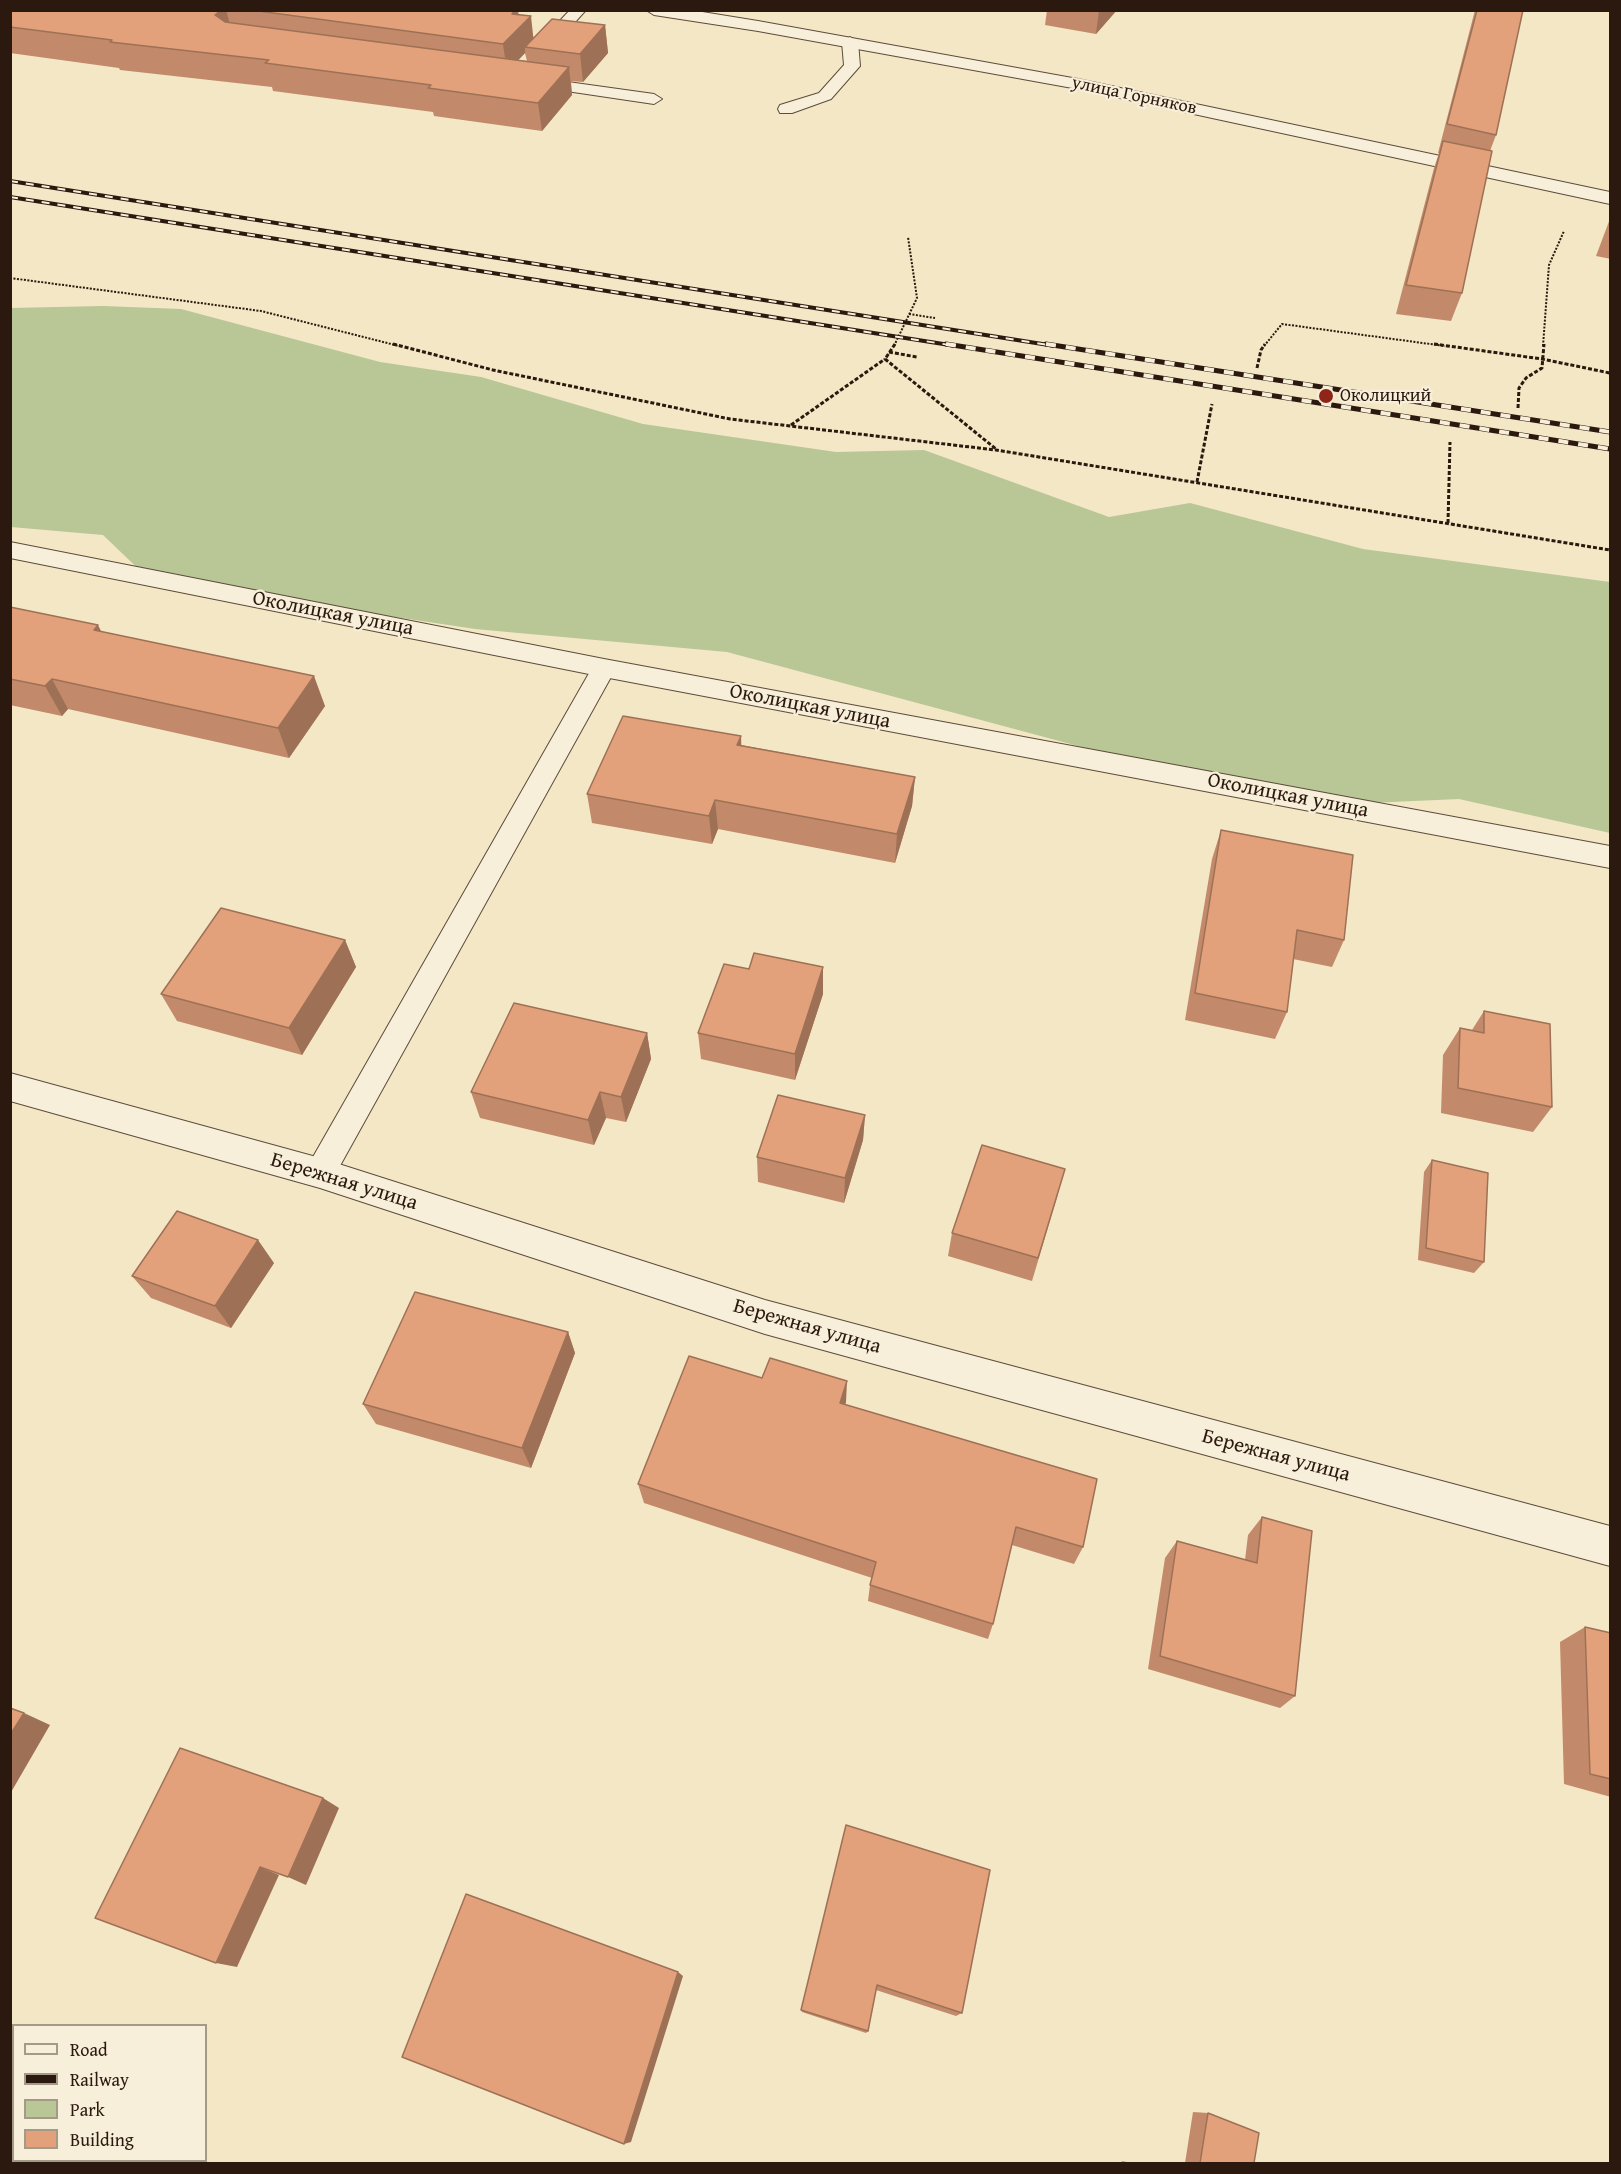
<!DOCTYPE html>
<html>
<head>
<meta charset="utf-8">
<style>
  body { margin:0 }
  #map { position:relative; width:1621px; height:2174px; overflow:hidden; background:#f3e7c5; font-family:"Gentium Book Plus",serif }
  canvas { display:block }
  .frame { position:absolute; inset:0; border:12px solid #2b180e; pointer-events:none }
  .legend { position:absolute; left:12px; top:2024px; width:195px; height:138px; box-sizing:border-box; background:#f7efd9; border:2px solid #a59988; margin:0; padding:8px 10px; list-style:none; font-size:18px; color:#2b180e }
  .legend li { display:flex; align-items:center; gap:12px; height:30px }
  .legend b { width:30px; border:2px solid #a59988 }
</style>
</head>
<body>
<div id="map">
<canvas width="1621" height="2174"></canvas>
<div class="frame"></div>
<ul class="legend">
<li><b style="height:8px;background:#f7efd9"></b>Road</li>
<li><b style="height:8px;background:#2b180e"></b>Railway</li>
<li><b style="height:16px;background:#b9c696"></b>Park</li>
<li><b style="height:16px;background:#e2a17b"></b>Building</li>
</ul>
</div>
<script>
const context = document.querySelector('canvas').getContext('2d');
context.lineJoin = 'round';
function fillPath(path, color) { context.fillStyle = color; context.fill(path, 'evenodd'); }
const toPath = rows => new Path2D(rows.map(r => 'M' + r).join(''));
function stroke(path, color, width, dash) { context.strokeStyle = color; context.lineWidth = width; context.lineCap = dash ? 'butt' : 'round'; context.setLineDash(dash || []); context.stroke(path); }
function write(font, color, halo, rows, align = 'center') {
  context.font = font + ' "Gentium Book Plus",serif'; context.lineWidth = 4.5; context.setLineDash([]); context.textBaseline = 'middle'; context.strokeStyle = halo; context.fillStyle = color; for (const [text, x, y, turn = 0] of rows) {
    context.save(); context.translate(x, y); context.rotate((+turn || 0) * Math.PI / 180); context.textAlign = isNaN(turn) ? turn : align; if (halo) context.strokeText(text, 0, 0); context.fillText(text, 0, 0); context.restore();
  }
}
fillPath(toPath([
  [103,306,181,309,380,362,481,377,643,424,836,452,924,450,1109,517,1190,503,1363,549,1610,582,1610,833,1459,799,1302,806,727,652,475,629,150,580,103,535,11,527,10,308]
]), '#b9c696');
const service = toPath([
  [570,10,586,10,548,52,536,52,534,49,536,46,570,10],
  [850,37,858,42,860,66,831,99,792,113,780,113,778,109,780,105,819,93,844,65,842,42,850,37],
  [532,77,654,94,662,99,654,104,526,85,524,82,532,77],
  [604,660,613,662,616,668,331,1182,320,1186,309,1182,304,1173,309,1164,592,668,595,662,604,660]
]);
const minor = toPath([
  [646,10,690,10,758,21,1078,79,1610,192,1610,204,1078,89,758,31,654,15,646,10],
  [10,542,604,659,1610,846,1610,868,604,677,10,558,10,542],
  [10,1073,320,1158,765,1300,1610,1526,1610,1566,765,1334,320,1188,10,1101,10,1073],
  [10,2074,14,2075,14,2123,10,2122,10,2074],
  [132,2160,186,2160,187,2164,133,2164,132,2160]
]);
stroke(service, '#5d4c3c', 2);
stroke(minor, '#5d4c3c', 2);
stroke(toPath([
  [10,278,261,311,399,346],
  [909,314,935,318],
  [894,346,917,298,908,237],
  [1264,346,1282,324,1445,346],
  [1543,346,1549,265,1564,231]
]), '#2b180e', 2, [2, 1.5]);
stroke(toPath([
  [393,344,493,370,730,419,996,450,1610,550],
  [895,344,885,359,996,449],
  [1434,344,1542,359,1610,373],
  [889,352,917,357],
  [1257,368,1261,350,1265,344],
  [1518,408,1519,388,1526,378,1542,368,1544,344],
  [791,425,885,359],
  [1197,482,1212,404],
  [1448,523,1450,442]
]), '#2b180e', 3, [4, 2]);
fillPath(service, '#f7efd9');
fillPath(minor, '#f7efd9');
const railFar1 = toPath([
  [10,181,1055,346],
  [10,197,956,346]
]);
const rail = toPath([
  [946,344,1610,449],
  [1046,344,1610,432]
]);
stroke(railFar1, '#2b180e', 4);
stroke(rail, '#2b180e', 5);
stroke(railFar1, '#f7efd9', 2, [8]);
stroke(rail, '#f7efd9', 4, [10]);
fillPath(toPath([
  [10,10,518,10,518,14,534,38,605,25,608,53,583,82,571,81,572,95,542,131,434,116,433,112,273,91,272,87,120,70,119,68,10,53],
  [525,53,527,61,518,60],
  [1047,10,1117,10,1096,34,1045,25],
  [1475,10,1523,10,1496,135,1490,151,1462,293,1451,321,1396,314,1434,168,1439,153,1438,153],
  [1611,216,1611,259,1596,256],
  [10,607,101,632,325,706,289,758,68,709,62,716,10,705],
  [741,736,741,745,915,777,912,806,895,863,718,829,712,844,592,823,587,794],
  [1221,830,1344,940,1332,967,1293,959,1287,1012,1275,1039,1185,1020,1212,859],
  [345,940,356,967,302,1055,177,1021,161,994],
  [823,994,795,1080,701,1059,698,1033],
  [1484,1011,1552,1107,1533,1132,1441,1113,1443,1055,1460,1028,1472,1030],
  [647,1033,651,1059,626,1122,606,1118,594,1145,480,1118,471,1092],
  [865,1115,863,1140,844,1203,758,1182,757,1157],
  [1432,1160,1484,1262,1474,1273,1418,1260,1424,1172],
  [1058,1194,1032,1281,948,1256,952,1233],
  [274,1263,231,1328,151,1298,132,1276],
  [568,1332,575,1353,531,1468,376,1424,363,1404],
  [762,1378,846,1402,845,1404,1083,1547,1074,1564,1012,1545,993,1624,988,1639,868,1601,870,1585,872,1578,644,1503,638,1484],
  [1262,1517,1295,1696,1280,1708,1148,1669,1165,1558,1177,1541,1245,1560,1248,1535],
  [1585,1627,1611,1633,1611,1797,1564,1784,1560,1642],
  [846,1825,962,2013,956,2016,876,1990,868,2031,866,2033,802,2012,801,2010],
  [1193,2112,1208,2113,1254,2163,1185,2163],
  [1122,2161,1132,2163,1121,2163]
]), '#c28a6a');
fillPath(toPath([
  [221,10,226,10,233,35,215,15],
  [515,10,518,10,520,27,531,16,534,44,525,47,525,53,507,72,503,44,512,14],
  [1099,10,1117,10,1096,34],
  [605,25,608,53,583,82,580,54],
  [569,67,572,95,542,131,538,103],
  [98,625,113,655,94,630],
  [314,676,325,706,289,758,278,728],
  [52,679,68,709,62,716,45,686],
  [741,736,742,765,737,745],
  [915,777,912,806,895,863,897,834],
  [715,800,718,829,712,844,709,816],
  [345,940,356,967,302,1055,289,1028],
  [823,967,823,994,795,1080,795,1054],
  [647,1033,651,1059,626,1122,621,1097],
  [600,1092,606,1118,594,1145,588,1120],
  [865,1115,863,1140,844,1203,845,1178],
  [258,1240,274,1263,231,1328,215,1306],
  [568,1332,575,1353,531,1468,522,1448],
  [847,1381,846,1402,839,1423,840,1403],
  [24,1713,50,1725,10,1794,10,1735],
  [323,1798,339,1808,306,1885,288,1877],
  [260,1867,279,1875,237,1967,216,1963],
  [678,1972,683,1976,631,2142,624,2144]
]), '#9e7156');
const building = toPath([
  [10,10,221,10,215,15,225,22,569,67,538,103,428,88,431,85,265,63,269,60,110,42,112,40,10,27,10,10],
  [251,10,515,10,512,14,531,16,503,44,251,10],
  [1477,10,1523,10,1496,135,1447,124,1477,10],
  [552,19,605,25,580,54,525,47,552,19],
  [1443,141,1492,151,1462,293,1406,285,1443,141],
  [10,607,98,625,94,630,314,676,278,728,52,679,45,686,10,679,10,607],
  [623,716,741,736,737,745,915,777,897,834,715,800,709,816,587,794,623,716],
  [1221,830,1353,855,1344,940,1297,930,1287,1012,1195,993,1221,830],
  [221,908,345,940,289,1028,161,994,221,908],
  [754,953,823,967,795,1054,698,1033,724,964,749,969,754,953],
  [514,1003,647,1033,621,1097,600,1092,588,1120,471,1092,514,1003],
  [1484,1011,1550,1024,1552,1107,1458,1088,1460,1028,1484,1033,1484,1011],
  [778,1095,865,1115,845,1178,757,1157,778,1095],
  [982,1145,1065,1169,1038,1258,952,1233,982,1145],
  [1432,1160,1488,1173,1484,1262,1426,1248,1432,1160],
  [177,1211,258,1240,215,1306,132,1276,177,1211],
  [415,1292,568,1332,522,1448,363,1404,415,1292],
  [689,1356,762,1378,770,1358,847,1381,840,1403,1097,1479,1083,1547,1016,1527,993,1624,870,1585,876,1562,638,1484,689,1356],
  [1262,1517,1312,1531,1295,1696,1160,1656,1177,1541,1257,1563,1262,1517],
  [1585,1627,1611,1633,1611,1779,1590,1774,1585,1627],
  [10,1708,24,1713,10,1735,10,1708],
  [180,1748,323,1798,288,1877,260,1867,216,1963,95,1918,180,1748],
  [846,1825,990,1870,962,2013,877,1985,868,2031,801,2010,846,1825],
  [466,1894,678,1972,624,2144,402,2057,466,1894],
  [1208,2113,1259,2133,1254,2163,1200,2163,1208,2113]
]);
fillPath(building, '#e2a17b');
stroke(building, '#9e7156', 1.5);
for (const [x, y, r, color] of [
  [1326,396,8,"#8f2418"]
]) { const dot = new Path2D(); dot.arc(x, y, r, 0, 2 * Math.PI); context.fillStyle = color; context.fill(dot); stroke(dot, '#f7efd9', 2); }
write('18px', '#2b180e', '#f7efd9', [
  ["улица Горняков",1134,96,12]
]);
write('18px', '#2b180e', '#f7efd9', [
  ["Околицкий",1340,396]
], 'left');
write('21px', '#2b180e', '#f7efd9', [
  ["Околицкая улица",333,614,11],
  ["Околицкая улица",810,707,11],
  ["Околицкая улица",1288,796,11],
  ["Бережная улица",344,1182,17],
  ["Бережная улица",807,1327,16],
  ["Бережная улица",1276,1456,15]
]);
</script>
</body>
</html>
